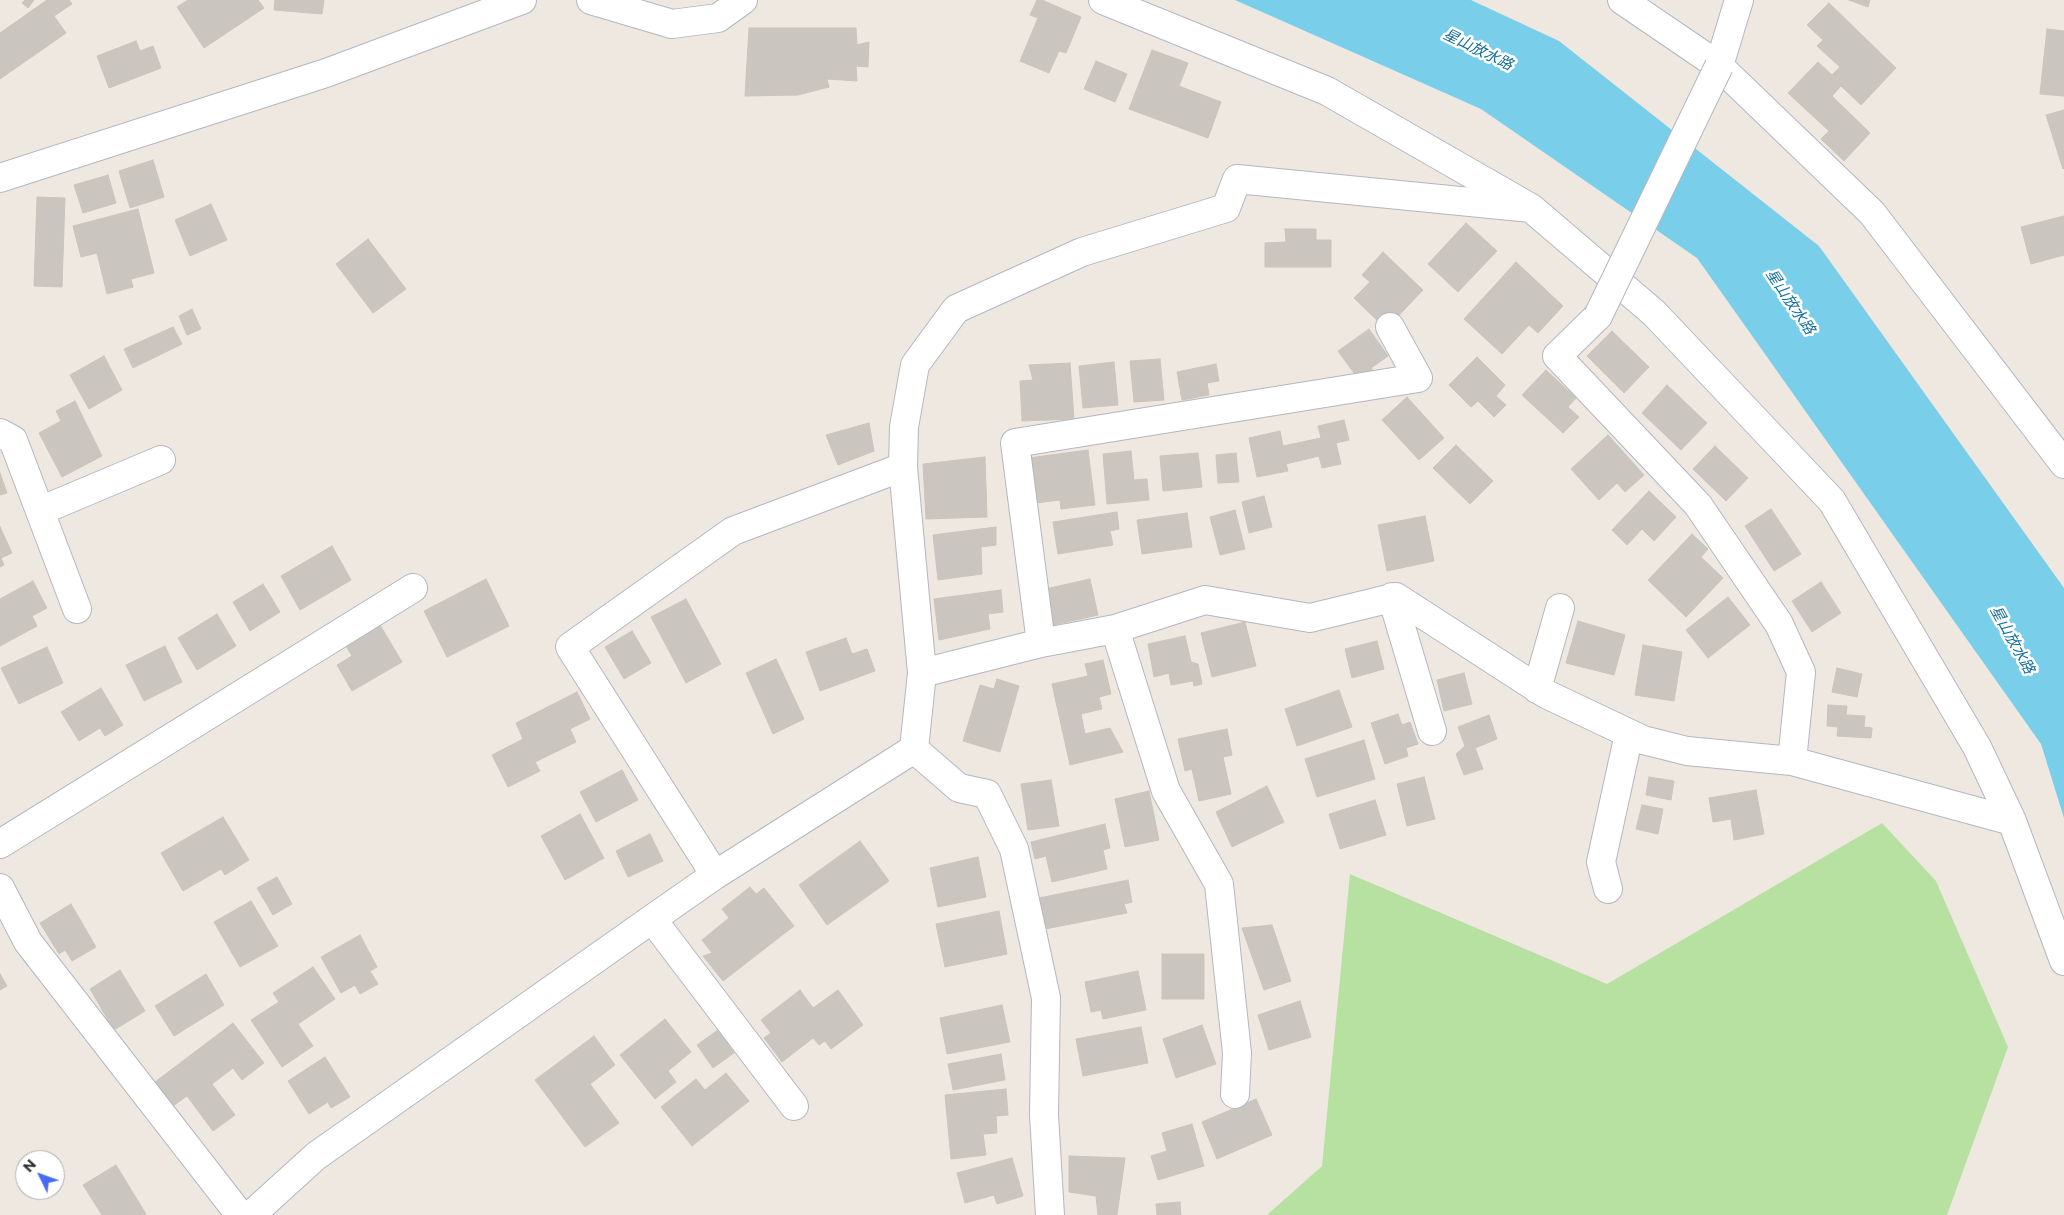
<!DOCTYPE html>
<html>
<head>
<meta charset="utf-8">
<style>
  body { margin:0 }
  #map { position:relative; width:2064px; height:1215px; overflow:hidden; background:#eee8e1; font-family:Montserrat,sans-serif }
  canvas { display:block }
  .north { position:absolute; left:15px; top:1150px; width:50px; height:50px; box-sizing:border-box; background:#fff; border:1px solid #ababab; border-radius:50%; rotate:312deg; font-size:14px; font-weight:700; line-height:20px; text-align:center; color:#2d2d2d }
  .north::after { content:''; display:block; margin:auto; width:18px; height:22px; background:#496bf2; clip-path:polygon(50% 0,100% 100%,50% 72%,0 100%) }
</style>
</head>
<body>
<div id="map">
<canvas width="2064" height="1215"></canvas>
<div class="north">N</div>
</div>
<script>
const context = document.querySelector('canvas').getContext('2d');
context.lineJoin = 'round';
function fillPath(path, color) { context.fillStyle = color; context.fill(path, 'evenodd'); }
const toPath = rows => new Path2D(rows.map(r => 'M' + r).join(''));
function stroke(path, color, width, dash) { context.strokeStyle = color; context.lineWidth = width; context.lineCap = dash ? 'butt' : 'round'; context.setLineDash(dash || []); context.stroke(path); }
function write(font, color, halo, rows, align = 'center') {
  context.font = font + ' Montserrat,"Noto Sans JP",sans-serif'; context.lineWidth = 5; context.setLineDash([]); context.textBaseline = 'middle'; context.strokeStyle = halo; context.fillStyle = color; for (const [text, x, y, turn = 0] of rows) {
    context.save(); context.translate(x, y); context.rotate((+turn || 0) * Math.PI / 180); context.textAlign = isNaN(turn) ? turn : align; if (halo) context.strokeText(text, 0, 0); context.fillText(text, 0, 0); context.restore();
  }
}
fillPath(toPath([
  [1882,823,1936,881,2008,1047,1947,1215,1267,1215,1322,1166,1350,874,1607,984]
]), '#b7e1a0');
fillPath(toPath([
  [1235,0,1471,0,1559,41,1819,246,2064,588,2064,818,2041,744,1697,258,1481,109]
]), '#79ceea');
const building = toPath([
  [25,0,34,0,28,8,22,3,25,0],
  [47,0,69,0,72,4,54,16,66,33,0,79,0,33,47,0],
  [188,0,258,0,264,8,204,48,177,7,188,0],
  [275,0,324,0,322,14,274,10,275,0],
  [1037,0,1042,0,1081,17,1066,53,1059,51,1049,73,1020,61,1038,18,1030,15,1037,0],
  [1849,0,1870,0,1868,7,1849,0],
  [1829,3,1896,68,1861,105,1841,86,1832,96,1870,133,1844,161,1821,139,1829,131,1788,93,1818,62,1832,75,1840,67,1817,46,1823,40,1807,25,1829,3],
  [749,28,856,28,857,45,869,42,868,67,856,66,857,81,827,79,829,87,798,95,745,96,749,28],
  [2047,29,2064,31,2064,96,2040,94,2047,29],
  [136,41,140,51,153,46,161,68,109,88,97,56,136,41],
  [1152,50,1188,63,1179,86,1221,102,1208,138,1129,109,1152,50],
  [1096,61,1127,74,1115,102,1084,89,1096,61],
  [2064,110,2064,168,2063,169,2046,115,2064,110],
  [153,160,164,197,130,208,119,171,153,160],
  [108,175,116,203,83,213,74,185,108,175],
  [37,197,65,198,62,287,34,286,37,197],
  [211,204,227,240,190,256,175,220,211,204],
  [138,209,154,273,131,279,133,287,107,294,97,253,81,257,73,226,138,209],
  [2064,216,2064,255,2031,264,2021,227,2064,216],
  [1466,223,1497,251,1458,292,1428,264,1466,223],
  [1285,229,1316,229,1316,240,1331,240,1331,267,1265,267,1265,243,1286,242,1285,229],
  [368,239,406,289,373,313,336,264,368,239],
  [1383,252,1423,290,1386,329,1354,298,1370,282,1362,275,1383,252],
  [1516,262,1563,306,1538,333,1529,325,1502,354,1464,319,1516,262],
  [192,309,201,329,187,335,179,316,192,309],
  [173,327,182,344,133,368,124,349,173,327],
  [1369,329,1388,356,1371,368,1375,373,1359,380,1338,351,1369,329],
  [1612,331,1649,367,1624,393,1587,356,1612,331],
  [104,356,122,390,89,409,70,375,104,356],
  [1477,357,1505,385,1496,396,1506,405,1494,417,1478,401,1471,407,1449,385,1477,357],
  [1160,359,1164,400,1134,402,1130,361,1160,359],
  [1114,362,1118,405,1083,408,1079,366,1114,362],
  [1070,363,1074,419,1022,421,1020,381,1033,380,1029,365,1070,363],
  [1216,364,1219,381,1207,383,1209,395,1182,400,1177,372,1216,364],
  [1546,370,1576,398,1568,407,1579,417,1563,433,1522,395,1546,370],
  [1667,385,1707,423,1681,450,1642,413,1667,385],
  [1407,397,1444,438,1419,460,1382,420,1407,397],
  [75,401,102,456,62,477,39,433,61,421,56,411,75,401],
  [1344,420,1349,440,1336,443,1341,464,1322,468,1319,456,1286,464,1288,471,1257,477,1249,438,1280,431,1283,446,1321,438,1318,426,1344,420],
  [869,423,874,451,838,465,826,435,869,423],
  [1608,435,1644,475,1625,492,1617,483,1599,500,1571,469,1608,435],
  [1456,445,1493,481,1470,504,1433,468,1456,445],
  [1715,446,1748,478,1726,501,1693,469,1715,446],
  [1088,450,1095,505,1061,509,1060,500,1036,503,1029,458,1088,450],
  [1131,451,1134,480,1147,479,1149,500,1107,504,1103,454,1131,451],
  [1198,453,1202,487,1163,491,1160,456,1198,453],
  [1236,453,1239,482,1218,483,1216,455,1236,453],
  [985,457,987,517,926,519,923,464,985,457],
  [0,473,7,493,0,495,0,473],
  [1649,491,1676,517,1654,541,1642,529,1627,545,1612,530,1649,491],
  [1264,496,1272,527,1249,533,1242,502,1264,496],
  [1771,509,1801,554,1774,571,1745,526,1771,509],
  [1235,510,1245,549,1220,555,1210,517,1235,510],
  [1117,512,1119,529,1110,531,1113,545,1058,554,1053,522,1117,512],
  [1187,513,1192,547,1142,554,1137,520,1187,513],
  [1425,516,1434,561,1387,571,1378,525,1425,516],
  [0,527,12,553,1,558,4,565,0,567,0,527],
  [996,527,996,545,981,547,982,574,938,580,933,535,996,527],
  [1692,534,1708,549,1701,557,1723,578,1686,617,1648,580,1692,534],
  [332,546,351,580,300,610,281,576,332,546],
  [486,579,509,626,447,657,424,611,486,579],
  [1090,579,1098,615,1049,626,1041,590,1090,579],
  [33,581,47,608,32,616,37,626,0,646,0,599,33,581],
  [1821,582,1841,613,1812,632,1792,601,1821,582],
  [263,584,280,612,250,631,233,602,263,584],
  [1001,590,1003,612,988,614,990,629,939,640,934,599,1001,590],
  [1728,597,1750,625,1708,658,1686,630,1728,597],
  [686,599,721,664,686,683,651,617,686,599],
  [217,614,236,646,197,670,178,638,217,614],
  [1578,621,1625,635,1614,675,1566,663,1578,621],
  [1245,622,1256,666,1212,677,1201,633,1245,622],
  [380,625,402,662,352,691,337,665,352,656,346,646,380,625],
  [632,631,651,663,624,679,605,647,632,631],
  [1185,636,1191,662,1198,664,1202,684,1194,686,1193,681,1171,685,1169,673,1154,677,1148,644,1185,636],
  [846,638,852,654,867,649,875,671,820,691,806,652,846,638],
  [1377,641,1384,669,1352,678,1345,649,1377,641],
  [1643,645,1682,652,1674,701,1635,695,1643,645],
  [165,646,182,682,144,701,126,665,165,646],
  [47,647,63,683,19,704,1,668,47,647],
  [776,659,804,719,773,734,746,673,776,659],
  [1103,660,1111,694,1099,697,1102,709,1081,714,1085,734,1110,728,1123,752,1070,765,1052,684,1088,676,1085,664,1103,660],
  [1837,668,1862,674,1857,697,1832,692,1837,668],
  [1464,673,1472,704,1444,711,1437,680,1464,673],
  [997,679,1019,686,1000,752,963,741,980,685,994,689,997,679],
  [101,688,123,725,105,736,100,728,79,741,61,712,101,688],
  [1339,690,1352,727,1297,746,1285,709,1339,690],
  [577,692,590,719,570,729,576,742,535,762,540,771,508,787,492,755,523,739,516,723,577,692],
  [1828,705,1847,706,1846,715,1865,716,1864,727,1872,728,1871,738,1837,736,1838,727,1827,726,1828,705],
  [1398,714,1402,725,1410,722,1418,744,1406,748,1408,756,1385,764,1371,723,1398,714],
  [1489,715,1497,739,1475,748,1483,769,1464,775,1456,754,1465,746,1458,727,1489,715],
  [1227,729,1232,755,1223,757,1231,794,1199,801,1192,769,1185,771,1178,739,1227,729],
  [1364,740,1375,779,1317,797,1305,759,1364,740],
  [622,770,638,800,596,822,580,792,622,770],
  [1424,777,1435,819,1407,826,1397,784,1424,777],
  [1649,777,1674,781,1671,800,1646,795,1649,777],
  [1051,780,1059,826,1028,830,1021,784,1051,780],
  [1267,786,1284,822,1232,847,1216,812,1267,786],
  [1756,790,1764,834,1734,840,1731,819,1713,822,1709,798,1756,790],
  [1149,791,1159,840,1125,847,1115,799,1149,791],
  [1375,800,1386,835,1340,849,1329,814,1375,800],
  [1642,805,1663,809,1658,834,1636,829,1642,805],
  [580,814,604,858,565,880,541,836,580,814],
  [223,817,249,860,225,875,221,869,183,891,161,853,223,817],
  [1105,824,1110,848,1103,850,1107,869,1052,882,1046,856,1035,859,1031,842,1105,824],
  [650,834,663,861,628,877,616,851,650,834],
  [860,841,889,881,827,925,799,885,860,841],
  [978,857,986,897,938,907,930,868,978,857],
  [277,877,292,904,273,915,257,888,277,877],
  [1128,880,1132,902,1124,904,1127,913,1045,929,1039,898,1128,880],
  [750,887,756,894,764,888,794,926,723,981,703,956,712,953,702,940,729,918,722,909,750,887],
  [251,901,278,946,240,967,214,922,251,901],
  [71,904,96,947,72,961,65,950,59,954,40,923,71,904],
  [999,911,1007,954,945,967,936,924,999,911],
  [1272,925,1291,981,1264,990,1242,928,1272,925],
  [360,935,377,967,370,971,378,984,360,994,355,985,341,993,321,957,360,935],
  [1162,954,1204,954,1204,999,1162,999,1162,954],
  [313,967,335,999,298,1024,313,1046,282,1067,251,1020,279,1002,273,993,313,967],
  [120,970,145,1011,114,1030,90,989,120,970],
  [1138,971,1146,1010,1103,1019,1101,1010,1091,1012,1085,982,1138,971],
  [0,974,7,986,0,990,0,974],
  [206,974,224,1005,174,1036,155,1006,206,974],
  [800,990,813,1008,838,990,863,1025,831,1049,825,1041,819,1045,813,1038,782,1062,764,1038,771,1033,761,1020,800,990],
  [1300,1001,1311,1037,1269,1050,1258,1015,1300,1001],
  [1002,1005,1010,1042,947,1054,940,1018,1002,1005],
  [665,1019,691,1052,668,1071,676,1082,655,1099,620,1055,665,1019],
  [233,1023,264,1063,242,1080,233,1068,212,1084,235,1115,213,1131,187,1096,173,1106,155,1082,233,1023],
  [1202,1025,1216,1064,1176,1078,1163,1039,1202,1025],
  [1141,1027,1148,1063,1083,1076,1076,1039,1141,1027],
  [718,1030,734,1053,713,1068,697,1045,718,1030],
  [594,1036,615,1065,590,1084,619,1123,585,1147,535,1080,594,1036],
  [1001,1054,1005,1080,953,1090,948,1064,1001,1054],
  [325,1057,350,1097,331,1108,328,1102,309,1114,288,1081,325,1057],
  [726,1073,749,1101,692,1146,661,1107,696,1079,705,1090,726,1073],
  [1006,1089,1008,1115,996,1116,997,1133,983,1134,986,1155,951,1159,945,1095,1006,1089],
  [1256,1099,1272,1135,1217,1159,1202,1122,1256,1099],
  [1192,1124,1204,1166,1158,1180,1151,1156,1167,1151,1162,1133,1192,1124],
  [1069,1156,1125,1158,1117,1215,1098,1215,1096,1196,1069,1192,1069,1156],
  [1012,1158,1023,1196,997,1204,994,1195,965,1203,957,1173,1012,1158],
  [116,1165,146,1214,144,1215,102,1215,83,1185,116,1165],
  [1180,1202,1181,1215,1157,1215,1156,1204,1180,1202]
]);
fillPath(building, '#cac6bf');
stroke(building, '#cac4ba', 1);
const minor = toPath([
  [591,0,672,24,718,18,743,0],
  [1103,0,1327,91,1531,208,1654,313,1832,501,1977,747,2012,821],
  [1622,0,1719,66,1872,213,2064,464],
  [1719,66,1739,0],
  [0,178,326,73,522,0],
  [1598,316,1557,356,1698,505,1779,624,1801,672,1792,761,2012,821,2064,961],
  [0,433,13,440,77,609],
  [40,511,161,460],
  [1392,597,1432,731],
  [1115,629,1166,791,1219,884,1237,1053,1235,1094],
  [1041,643,1015,443,1418,378,1390,327],
  [922,673,1041,643,1115,629,1205,600,1310,618,1396,597,1546,694,1643,740,1687,751,1792,761],
  [1537,689,1560,608],
  [0,844,413,588],
  [715,875,570,647,733,531,903,467],
  [0,888,28,942,240,1215],
  [1608,889,1601,862,1629,734],
  [652,919,794,1106],
  [251,1215,316,1156,652,919,715,875,914,749],
  [1050,1215,1044,1115,1046,998,1014,849,987,794,959,788,914,749,922,673,903,467,904,427,915,365,956,309,1082,252,1226,208,1237,179,1531,208]
]);
stroke(minor, '#b4b7c0', 30);
stroke(minor, '#fff', 28);
const minorBridge = toPath([
  [1598,316,1719,66]
]);
stroke(minorBridge, '#b4b7c0', 30, []);
stroke(minorBridge, '#fff', 28);
write('italic 15px', '#146e9b', '#fff', [
  ["星山放水路",1478,50,26],
  ["星山放水路",1790,302,56],
  ["星山放水路",2012,640,61]
]);
</script>
</body>
</html>
